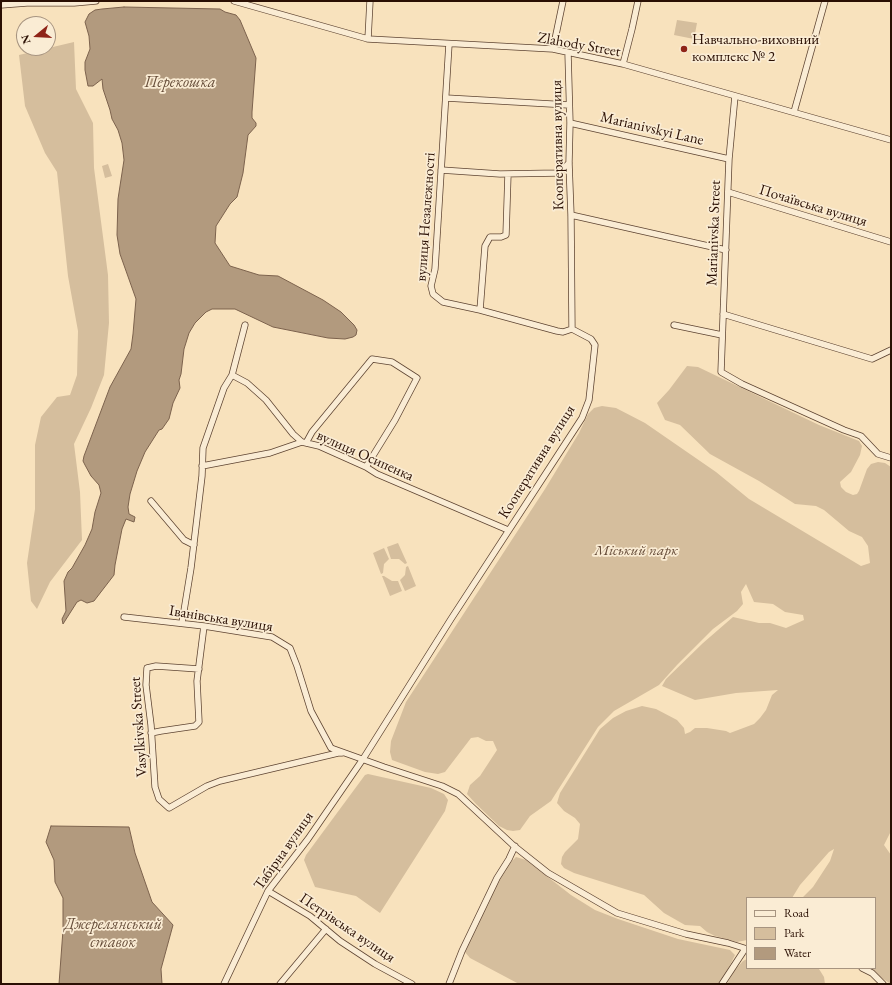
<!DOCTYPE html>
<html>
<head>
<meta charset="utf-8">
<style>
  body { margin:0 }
  #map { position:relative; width:892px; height:985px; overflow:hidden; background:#f8e2bd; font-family:"EB Garamond",serif }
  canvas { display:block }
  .frame { position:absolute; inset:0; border:2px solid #2a0f03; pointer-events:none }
  .legend { position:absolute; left:746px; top:897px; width:130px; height:72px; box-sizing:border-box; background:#faecd4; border:1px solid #a79480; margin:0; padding:5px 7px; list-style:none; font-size:12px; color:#2a0f03 }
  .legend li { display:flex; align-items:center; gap:8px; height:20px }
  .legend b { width:20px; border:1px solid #a79480 }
  .north { position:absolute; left:16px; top:16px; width:40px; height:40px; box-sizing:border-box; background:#faecd4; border:1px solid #a79480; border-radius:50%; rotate:252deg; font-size:11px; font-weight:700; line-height:16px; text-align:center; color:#2a0f03 }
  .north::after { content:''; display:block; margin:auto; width:14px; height:18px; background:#8f2418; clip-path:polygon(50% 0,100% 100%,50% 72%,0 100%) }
</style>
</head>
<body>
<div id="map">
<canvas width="892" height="985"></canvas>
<div class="frame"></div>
<ul class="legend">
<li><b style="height:5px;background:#faecd4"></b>Road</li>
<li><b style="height:11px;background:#d5be9d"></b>Park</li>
<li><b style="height:11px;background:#b29a7e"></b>Water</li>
</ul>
<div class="north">N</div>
</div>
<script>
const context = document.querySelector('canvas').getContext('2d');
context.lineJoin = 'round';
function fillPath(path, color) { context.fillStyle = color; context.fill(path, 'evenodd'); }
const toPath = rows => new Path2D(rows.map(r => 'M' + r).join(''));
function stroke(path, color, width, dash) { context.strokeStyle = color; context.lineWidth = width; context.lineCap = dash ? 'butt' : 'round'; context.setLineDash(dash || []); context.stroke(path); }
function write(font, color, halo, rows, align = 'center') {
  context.font = font + ' "EB Garamond",serif'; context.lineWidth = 3.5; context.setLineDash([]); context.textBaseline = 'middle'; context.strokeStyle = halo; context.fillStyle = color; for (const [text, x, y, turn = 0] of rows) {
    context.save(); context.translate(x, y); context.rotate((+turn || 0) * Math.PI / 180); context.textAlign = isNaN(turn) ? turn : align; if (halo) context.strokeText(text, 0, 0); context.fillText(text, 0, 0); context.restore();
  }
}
fillPath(toPath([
  [677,20,697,23,694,39,674,35],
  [74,42,76,89,93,123,94,168,108,275,109,323,104,375,91,408,74,444,80,492,82,540,50,582,37,609,31,601,27,563,35,509,35,445,41,417,57,397,70,395,77,375,78,331,68,276,57,172,45,153,25,106,19,55],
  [108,164,112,176,105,178,102,166],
  [687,366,698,367,819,425,859,441,862,446,860,455,851,472,840,482,841,487,846,492,853,495,857,494,859,491,867,469,871,464,878,462,885,463,891,467,891,831,884,845,891,855,891,984,866,968,875,968,875,898,802,898,813,887,830,861,834,849,829,852,800,885,792,898,747,898,747,940,737,942,715,936,707,932,700,926,685,925,664,913,644,895,574,873,564,868,561,864,562,857,565,852,578,839,580,824,575,818,564,811,557,803,560,793,600,729,613,718,626,711,642,706,656,709,677,720,684,728,685,734,690,732,695,728,707,728,726,731,730,733,754,724,760,718,766,710,772,695,778,690,736,693,695,700,662,686,666,679,703,643,733,617,759,623,770,623,786,628,804,620,803,615,785,612,773,604,754,602,746,584,741,592,743,604,737,611,713,629,677,665,659,685,614,711,598,727,551,801,530,816,520,830,513,831,507,830,499,826,476,804,467,794,470,785,480,776,497,750,493,741,486,741,478,737,471,738,445,772,438,774,425,772,392,760,390,752,391,741,406,702,545,489,579,433,588,414,594,408,602,406,616,408,645,423,716,472,749,499,861,566,870,563,868,546,862,537,849,531,824,510,816,506,795,504,759,481,710,454,680,425,665,420,657,403,669,390],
  [398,543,407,563,405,564,399,559,391,559,387,547],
  [384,548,389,559,384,564,383,573,381,574,373,553],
  [408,566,416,586,405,591,400,580,405,575,406,567],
  [382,576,384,576,392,581,398,581,402,591,390,596],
  [368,774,431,788,444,794,448,800,445,811,380,913,356,896,315,887,304,860,306,855,365,775],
  [516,857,526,860,571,895,595,910,618,919,678,939,730,950,735,955,728,969,719,984,519,984,470,958,464,951,499,879,511,862],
  [747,959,747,968,812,968,819,969,824,977,825,984,727,984,734,971,743,961]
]), '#d5be9d');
const water = toPath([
  [124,7,220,9,225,12,236,15,240,20,256,58,252,112,252,118,256,123,256,126,248,135,243,173,237,197,230,204,216,226,215,243,230,266,259,275,278,276,323,300,341,312,354,325,357,330,356,335,353,337,345,339,328,338,273,327,235,309,212,309,206,312,195,323,189,333,184,349,181,374,179,380,180,388,173,403,169,419,162,429,159,430,145,452,137,471,130,494,128,507,129,514,135,517,134,522,126,519,122,529,115,565,114,575,94,601,87,603,81,600,77,602,63,624,62,619,66,611,64,581,68,572,72,568,85,545,92,529,95,512,101,493,99,485,91,476,85,465,83,461,84,456,110,387,131,349,133,334,136,299,120,254,117,235,118,199,124,160,122,143,118,130,112,119,110,110,103,89,102,79,93,86,88,86,85,70,85,62,90,49,89,36,85,22,89,14,95,10,102,9,124,7],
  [51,826,129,827,135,853,152,902,173,925,161,969,162,984,59,984,63,930,63,898,55,882,54,860,46,842,51,826]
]);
fillPath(water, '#b29a7e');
stroke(water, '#7c624d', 1);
const minor = toPath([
  [234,1,368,39,553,49,623,64,891,140],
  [1,5,27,3,74,3,96,1],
  [368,39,370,1],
  [449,44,435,269,431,286,433,294,443,302,480,310,557,331,563,332,572,329],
  [553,49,563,1],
  [568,53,570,123,569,163,571,215,572,329],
  [623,64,632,29,638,1],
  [735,96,729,159,721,372,742,384,844,430,861,436,878,454,891,458],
  [446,98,569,105],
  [794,112,825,1],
  [570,123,729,159],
  [441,170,500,174,559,173,569,163],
  [728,192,891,242],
  [571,215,726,250],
  [480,310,485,246,490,237,501,237,506,235,508,174],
  [723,314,872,359,891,350],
  [674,325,722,335],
  [232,375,247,383,266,400,293,434,302,442,319,446,366,467,377,474,508,530],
  [306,443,312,432,372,359,392,362,417,378,395,420,366,467],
  [202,466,270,453,302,442],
  [151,501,184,540,194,545],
  [124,617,204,626,272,637,290,648,297,666,311,711,331,748,384,767,442,786,458,794,514,846,548,873,617,913,686,934,728,943,747,949],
  [182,623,191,568,202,476,203,448,224,388,232,375,245,325],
  [199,669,156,666,147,668,146,685,151,725,155,787,159,799,169,808,207,786,220,781,338,753,342,753],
  [151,733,161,731,195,726,199,722,197,681,204,626],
  [268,891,310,916,340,941,375,964,412,984],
  [862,968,872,973,883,984],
  [224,984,268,891,308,839,363,759,451,619,582,418,589,400,595,345,591,339,572,329],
  [280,984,326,929],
  [449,984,462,951,497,878,509,859,515,846],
  [722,984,745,949]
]);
stroke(minor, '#5e4432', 7);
stroke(minor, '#faecd4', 5.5);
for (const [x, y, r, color] of [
  [684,49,4,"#8f2418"]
]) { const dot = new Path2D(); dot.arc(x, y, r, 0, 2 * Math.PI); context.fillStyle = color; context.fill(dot); stroke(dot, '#faecd4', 1.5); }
write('15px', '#2a0f03', '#faecd4', [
  ["Навчально-виховний",692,40],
  ["комплекс № 2",692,57]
], 'left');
write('15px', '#2a0f03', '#faecd4', [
  ["Zlahody Street",579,45,10],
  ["Marianivskyi Lane",652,129,13],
  ["Кооперативна вулиця",558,145,-91],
  ["Почаївська вулиця",813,206,17],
  ["вулиця Незалежності",426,217,-86],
  ["Marianivska Street",714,233,-88],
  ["вулиця Осипенка",365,456,24],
  ["Кооперативна вулиця",537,462,-58],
  ["Іванівська вулиця",221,619,9],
  ["Vasylkivska Street",139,727,-94],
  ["Табірна вулиця",284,851,-55],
  ["Петрівська вулиця",347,928,34]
]);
write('italic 15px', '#664c39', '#faecd4', [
  ["Міський парк",636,551]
]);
write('italic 16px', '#674e3a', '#faecd4', [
  ["Перекошка",180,83],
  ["Джерелянський",113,925],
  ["ставок",113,943]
]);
</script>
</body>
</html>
